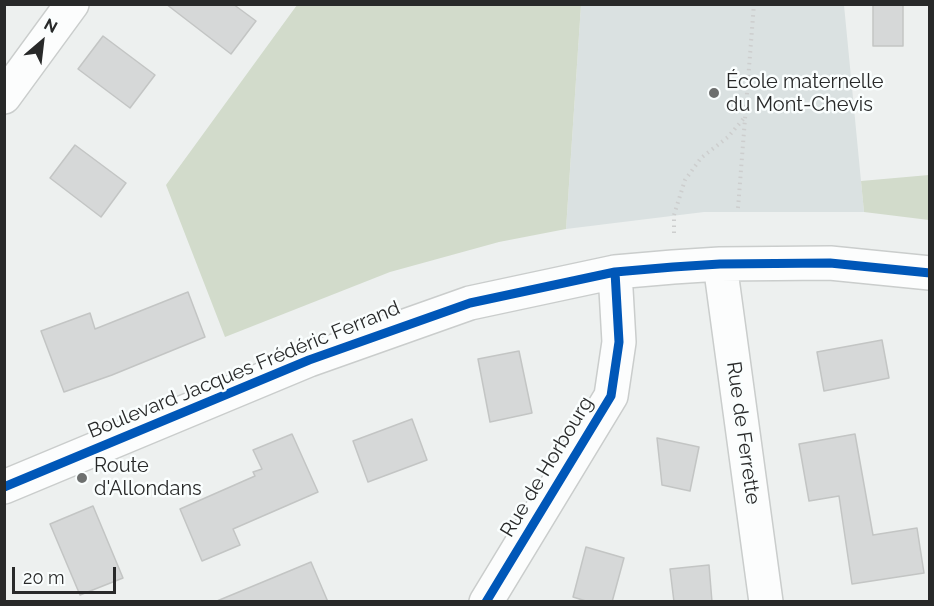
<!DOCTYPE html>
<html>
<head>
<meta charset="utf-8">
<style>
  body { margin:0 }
  #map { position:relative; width:934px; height:606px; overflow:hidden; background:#edf0ef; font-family:Raleway,sans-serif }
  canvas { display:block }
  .frame { position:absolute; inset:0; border:6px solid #282929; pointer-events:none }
  .north { position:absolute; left:12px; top:12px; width:60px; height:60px; -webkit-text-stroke:4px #fafefe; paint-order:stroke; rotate:28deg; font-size:16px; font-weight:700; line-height:24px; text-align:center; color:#282929 }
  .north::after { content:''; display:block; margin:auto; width:21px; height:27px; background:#282929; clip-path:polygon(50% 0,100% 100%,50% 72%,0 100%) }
  .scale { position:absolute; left:12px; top:567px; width:104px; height:27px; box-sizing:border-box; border:3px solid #282929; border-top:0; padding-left:8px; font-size:18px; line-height:21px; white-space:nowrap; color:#282929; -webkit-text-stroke:4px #fafefe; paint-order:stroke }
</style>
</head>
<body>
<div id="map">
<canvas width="934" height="606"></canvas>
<div class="frame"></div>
<div class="north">N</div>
<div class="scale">20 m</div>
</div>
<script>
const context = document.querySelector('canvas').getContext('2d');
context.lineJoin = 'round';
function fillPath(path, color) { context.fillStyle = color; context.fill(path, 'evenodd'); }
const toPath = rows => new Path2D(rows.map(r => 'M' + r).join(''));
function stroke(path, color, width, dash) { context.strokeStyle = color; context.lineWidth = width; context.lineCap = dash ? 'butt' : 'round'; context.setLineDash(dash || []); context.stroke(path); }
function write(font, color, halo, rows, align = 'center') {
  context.font = font + ' Raleway,sans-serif'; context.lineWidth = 5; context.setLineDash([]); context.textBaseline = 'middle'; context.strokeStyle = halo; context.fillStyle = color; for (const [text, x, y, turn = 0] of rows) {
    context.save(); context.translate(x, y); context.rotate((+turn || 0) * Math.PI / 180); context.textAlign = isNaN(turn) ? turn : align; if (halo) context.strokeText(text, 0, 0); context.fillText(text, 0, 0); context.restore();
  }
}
fillPath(toPath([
  [581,5,844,5,864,212,704,212,566,229]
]), '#dae1e1');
fillPath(toPath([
  [297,5,581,5,566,229,499,242,390,272,225,337,166,185],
  [929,175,929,220,864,212,861,181]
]), '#d2dbcb');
const building = toPath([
  [166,4,233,4,256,21,231,54,166,4],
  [873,4,903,4,903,46,873,46,873,4],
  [103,36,155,75,130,108,78,69,103,36],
  [75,145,126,183,101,217,50,178,75,145],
  [188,292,205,337,112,375,64,392,41,331,90,313,95,329,188,292],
  [882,340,889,378,824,391,817,352,882,340],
  [519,351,532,413,490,422,478,359,519,351],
  [412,419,427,460,368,482,353,441,412,419],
  [292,434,318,492,233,529,240,545,202,561,180,509,255,476,253,472,262,469,253,450,292,434],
  [855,434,873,535,917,528,924,573,852,584,839,496,809,501,799,444,855,434],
  [657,438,699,447,690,491,662,485,657,438],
  [93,506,123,578,80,595,50,524,93,506],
  [586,547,624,558,612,602,589,602,573,597,586,547],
  [311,562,328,602,217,602,217,601,311,562],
  [709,565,712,602,674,602,670,569,709,565]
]);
fillPath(building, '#d6d8d8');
stroke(building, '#c3c5c4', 1.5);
const minor = toPath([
  [4,97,72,4],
  [720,264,766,602],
  [4,487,309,360,470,303,615,272,673,267,720,264,830,263,930,273],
  [486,602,611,396,619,342,615,272]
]);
stroke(minor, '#cacdcc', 36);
stroke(toPath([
  [738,208,754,4],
  [674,233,674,215,685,180,701,158,728,137,745,117]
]), '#cdcece', 4, [1.5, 4.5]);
stroke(minor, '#fcfdfd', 33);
stroke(toPath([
  [4,487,309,360,470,303,615,272,673,267,720,264,830,263,930,273],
  [486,602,611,396,619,342,615,272]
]), '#0057b8', 9);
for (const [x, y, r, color] of [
  [714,93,6,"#6d6f6e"],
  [82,478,6,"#6d6f6e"]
]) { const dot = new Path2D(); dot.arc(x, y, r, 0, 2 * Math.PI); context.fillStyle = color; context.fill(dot); stroke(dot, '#fafefe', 2); }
write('20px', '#282929', '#fafefe', [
  ["École maternelle",726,82],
  ["du Mont-Chevis",726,105],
  ["Route",94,466],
  ["d'Allondans",94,489]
], 'left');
write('20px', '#282929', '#fafefe', [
  ["Boulevard Jacques Frédéric Ferrand",244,370,-22],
  ["Rue de Ferrette",743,433,82],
  ["Rue de Horbourg",547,467,-59]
]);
</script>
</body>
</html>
